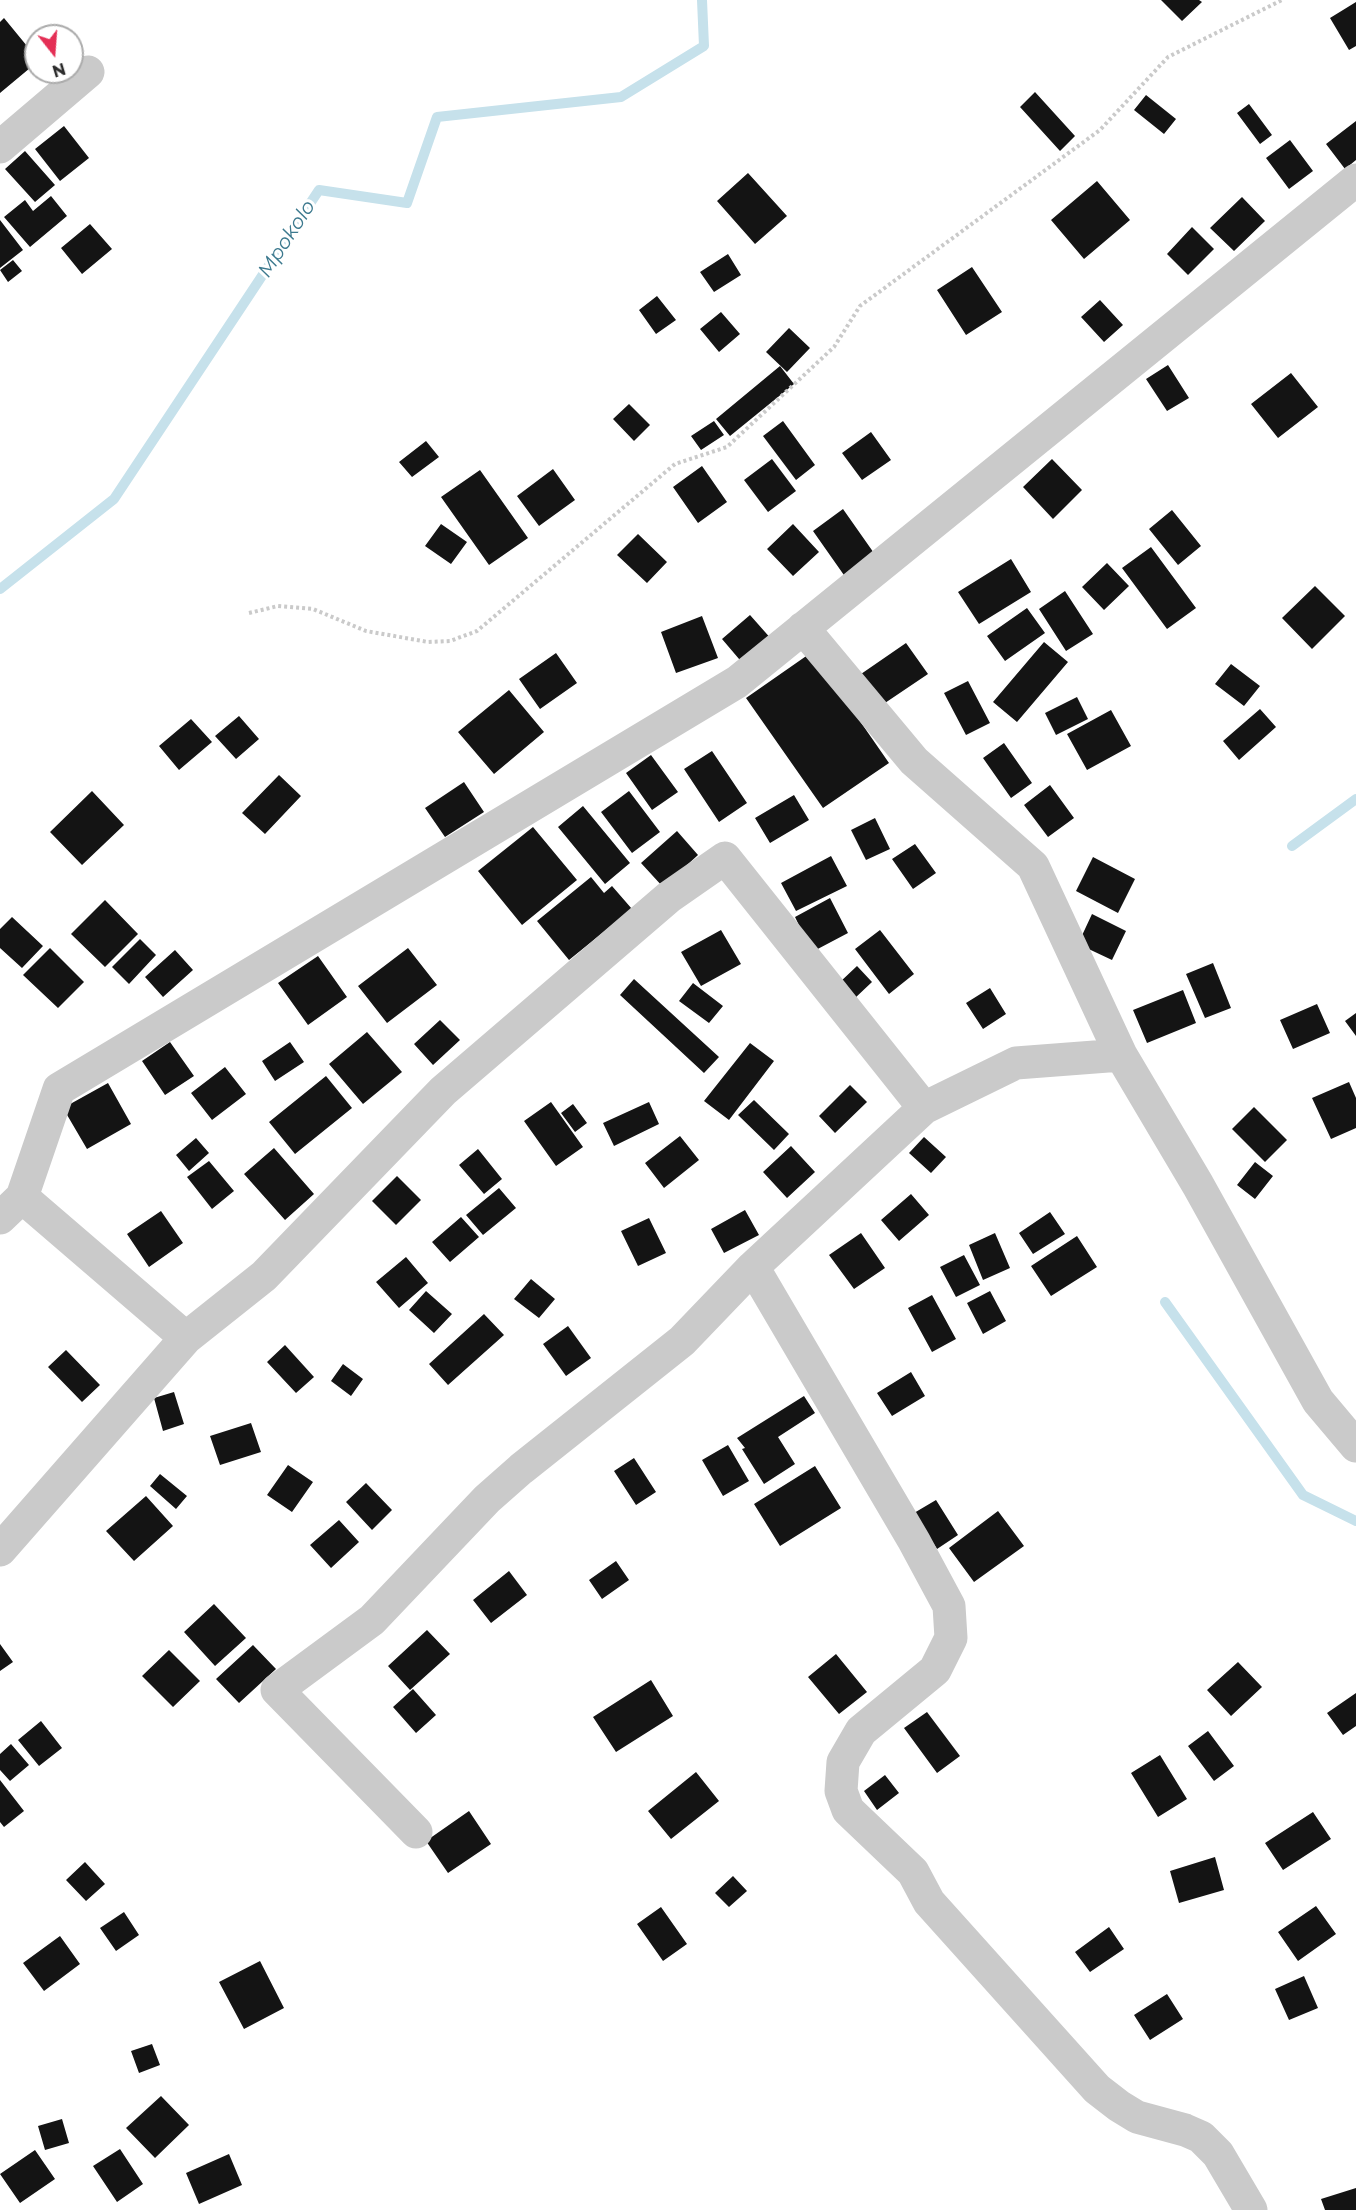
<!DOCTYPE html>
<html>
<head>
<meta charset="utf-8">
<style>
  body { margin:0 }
  #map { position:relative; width:1356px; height:2210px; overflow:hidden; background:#fff; font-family:Montserrat,sans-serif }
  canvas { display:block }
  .north { position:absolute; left:24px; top:24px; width:60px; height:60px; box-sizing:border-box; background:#fff; border:2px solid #ababab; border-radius:50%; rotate:163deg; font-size:16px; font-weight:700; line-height:24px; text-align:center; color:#2d2d2d }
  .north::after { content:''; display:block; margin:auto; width:21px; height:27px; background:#e42f55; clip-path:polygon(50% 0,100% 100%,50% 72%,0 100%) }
</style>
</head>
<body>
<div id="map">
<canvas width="1356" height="2210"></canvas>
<div class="north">N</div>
</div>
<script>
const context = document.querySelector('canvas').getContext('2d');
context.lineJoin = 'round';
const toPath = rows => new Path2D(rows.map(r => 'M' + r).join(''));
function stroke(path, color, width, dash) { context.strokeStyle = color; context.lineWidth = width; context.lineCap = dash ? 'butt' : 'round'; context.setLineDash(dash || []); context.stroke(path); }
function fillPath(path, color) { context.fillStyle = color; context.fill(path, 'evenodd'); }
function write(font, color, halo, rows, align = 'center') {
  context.font = font + ' Montserrat,sans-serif'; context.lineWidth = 6; context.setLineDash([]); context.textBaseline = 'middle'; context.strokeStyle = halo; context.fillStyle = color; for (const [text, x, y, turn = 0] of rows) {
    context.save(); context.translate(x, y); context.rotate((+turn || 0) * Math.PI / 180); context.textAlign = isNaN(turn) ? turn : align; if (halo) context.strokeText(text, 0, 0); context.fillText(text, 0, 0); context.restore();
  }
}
stroke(toPath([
  [0,589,114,499,319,190,407,203,437,117,621,97,704,46,702,0],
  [1292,846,1356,799],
  [1165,1302,1303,1495,1356,1521]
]), '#c6e1eb', 10);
fillPath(toPath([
  [1161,0,1199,0,1202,2,1182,21],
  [1356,2,1356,46,1349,50,1330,18],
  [4,18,36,57,36,63,0,93,0,22],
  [1035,92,1075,136,1060,151,1020,107],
  [1146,95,1176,119,1164,134,1134,110],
  [1249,104,1272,135,1260,144,1237,113],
  [1356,121,1356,160,1345,169,1326,144],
  [64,126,89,158,60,181,35,149],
  [1290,140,1313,171,1289,189,1266,158],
  [25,151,55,185,35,202,5,169],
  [748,173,787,216,755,244,717,201],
  [1097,181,1130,220,1084,259,1051,220],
  [51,196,67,216,30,247,4,217,25,200,33,211],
  [1242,197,1265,221,1234,251,1210,228],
  [0,220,23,250,0,268],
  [90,224,112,249,82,274,61,248],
  [1192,227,1214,249,1188,275,1167,254],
  [728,254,741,275,714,292,700,272],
  [13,260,22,271,8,282,0,270],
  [972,267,1002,312,966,335,937,290],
  [657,296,676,320,656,334,639,310],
  [1100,300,1123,325,1104,342,1081,317],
  [721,312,740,334,719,352,700,329],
  [789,328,810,348,787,372,766,352],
  [1168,365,1189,398,1167,411,1146,379],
  [780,366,794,384,730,436,716,419],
  [1291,373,1318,407,1278,438,1251,404],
  [629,404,650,425,634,441,613,419],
  [714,421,724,435,701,450,691,436],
  [783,421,815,465,796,480,763,436],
  [871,432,891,460,862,480,842,453],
  [426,441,439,457,412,477,399,462],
  [772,459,796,491,768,512,744,480],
  [1052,459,1082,490,1053,519,1023,487],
  [702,466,727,502,698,523,673,487],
  [553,469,575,500,539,526,517,496],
  [480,470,528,538,489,565,441,497],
  [843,509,876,556,846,578,813,531],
  [1172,510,1201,546,1178,565,1149,529],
  [441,524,467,542,451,564,425,546],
  [793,524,819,552,793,576,767,549],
  [638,534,667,562,647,583,617,555],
  [1151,547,1196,608,1167,629,1122,568],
  [1011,559,1031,592,979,624,958,592],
  [1107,563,1129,586,1104,610,1082,587],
  [1315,586,1345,616,1312,649,1282,618],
  [1065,591,1093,634,1066,651,1039,609],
  [1027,608,1045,633,1005,661,987,636],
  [750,615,773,641,745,666,722,639],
  [702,616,718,658,676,673,661,632],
  [1044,642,1068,662,1017,722,993,702],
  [906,643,928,674,882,705,861,674],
  [812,652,889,763,823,808,746,698],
  [556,653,577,683,540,709,519,679],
  [1231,664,1260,686,1244,706,1215,684],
  [968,681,990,723,966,735,944,693],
  [509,690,544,732,494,774,458,732],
  [1077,697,1088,719,1056,735,1045,713],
  [1260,709,1276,727,1239,760,1223,741],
  [1111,710,1131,746,1087,770,1067,734],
  [239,716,259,739,236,759,215,736],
  [191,719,212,742,179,770,159,746],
  [1004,743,1032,783,1011,798,983,758],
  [712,751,747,803,719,822,684,769],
  [651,755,678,792,652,810,626,773],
  [279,775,301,796,265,834,242,813],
  [464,782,484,812,445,837,425,808],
  [1050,785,1074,818,1048,837,1024,805],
  [92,791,124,825,82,865,50,832],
  [629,791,660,832,632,853,601,812],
  [794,795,809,820,770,843,755,818],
  [583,806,630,863,605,884,558,827],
  [875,818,890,849,866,860,851,830],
  [533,827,577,880,522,925,478,871],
  [677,831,698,855,663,887,641,863],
  [915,844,936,873,913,889,892,859],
  [831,856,847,886,796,911,781,883],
  [1093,857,1135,879,1118,913,1076,891],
  [591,877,604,893,612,886,632,909,569,960,537,921],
  [830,898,848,933,812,952,795,917],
  [105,900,138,934,105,967,71,934],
  [1092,914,1126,931,1112,960,1078,944],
  [12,917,43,946,22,968,0,948,0,929],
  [721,930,741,964,701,986,681,952],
  [880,930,914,974,889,994,855,949],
  [140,939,156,955,129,984,112,967],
  [50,948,84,982,58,1008,23,975],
  [408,948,437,985,387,1023,358,986],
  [175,950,193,970,163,997,145,977],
  [318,956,347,997,308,1025,278,983],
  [1213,963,1231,1008,1205,1018,1186,974],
  [857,966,872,982,854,999,839,983],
  [634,979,719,1057,704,1073,620,995],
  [693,983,723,1006,709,1023,679,1001],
  [990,988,1006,1014,983,1029,966,1003],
  [1183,990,1196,1023,1147,1043,1133,1010],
  [1317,1004,1330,1033,1293,1049,1280,1020],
  [1356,1013,1356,1036,1345,1021],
  [440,1020,460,1040,433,1065,414,1044],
  [367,1032,402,1072,363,1104,329,1064],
  [170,1042,194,1076,165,1095,142,1061],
  [290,1042,304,1062,275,1081,262,1061],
  [750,1043,774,1061,729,1120,704,1101],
  [225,1067,246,1094,212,1120,191,1093],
  [326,1076,352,1108,295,1154,269,1122],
  [1349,1082,1356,1098,1356,1128,1331,1139,1312,1098],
  [108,1083,131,1124,87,1149,63,1108],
  [850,1085,867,1102,835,1133,819,1116],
  [754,1100,789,1134,774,1150,738,1115],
  [551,1102,583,1147,556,1166,524,1121],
  [649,1102,659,1124,614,1146,603,1123],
  [573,1104,587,1123,575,1132,561,1113],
  [1254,1107,1287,1140,1265,1162,1232,1129],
  [680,1136,699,1160,664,1188,645,1163],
  [924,1137,946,1157,931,1173,909,1153],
  [196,1138,209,1153,189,1171,176,1155],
  [791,1146,815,1172,787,1198,763,1172],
  [274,1148,314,1194,285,1220,244,1174],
  [478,1149,502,1179,484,1194,459,1165],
  [209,1161,234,1191,212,1209,187,1177],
  [1255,1162,1273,1176,1255,1199,1237,1185],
  [397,1176,421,1200,396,1225,372,1201],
  [499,1188,516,1208,483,1235,466,1215],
  [911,1194,929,1215,899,1241,881,1220],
  [745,1210,759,1235,724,1253,711,1229],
  [161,1211,183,1243,149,1267,127,1234],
  [1050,1212,1065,1234,1033,1254,1019,1233],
  [461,1217,479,1237,450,1262,432,1242],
  [649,1218,666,1253,638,1266,621,1231],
  [861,1233,885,1268,854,1289,829,1255],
  [995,1233,1010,1268,983,1280,969,1245],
  [1077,1236,1097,1267,1051,1296,1031,1266],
  [964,1255,980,1285,956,1297,940,1267],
  [406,1257,428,1283,399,1308,376,1282],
  [531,1279,555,1299,539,1318,514,1299],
  [426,1291,452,1314,434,1333,409,1310],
  [990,1291,1006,1321,983,1334,967,1303],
  [932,1295,956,1339,932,1352,908,1308],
  [484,1314,504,1335,448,1385,429,1364],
  [568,1326,591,1358,566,1376,543,1344],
  [285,1345,314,1377,296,1393,267,1362],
  [66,1350,100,1385,82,1402,48,1367],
  [343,1364,363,1379,351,1396,331,1381],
  [911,1372,925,1396,892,1416,877,1393],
  [174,1392,184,1424,163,1431,154,1398],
  [804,1396,815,1413,778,1437,795,1464,764,1484,742,1449,745,1448,737,1438],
  [251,1423,261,1452,220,1465,210,1436],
  [728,1445,749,1481,723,1496,702,1460],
  [634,1458,656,1492,636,1505,614,1471],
  [288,1465,313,1482,292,1512,267,1495],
  [815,1466,841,1508,780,1546,754,1504],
  [160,1474,187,1496,176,1509,150,1486],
  [366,1483,392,1510,372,1530,346,1502],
  [146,1496,173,1526,134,1561,106,1531],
  [936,1500,958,1535,937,1549,914,1513],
  [998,1511,1024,1546,974,1582,949,1548],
  [339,1520,359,1542,331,1568,310,1545],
  [616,1561,629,1580,602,1599,589,1580],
  [509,1571,527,1595,491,1623,473,1600],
  [214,1604,246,1638,215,1666,184,1632],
  [427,1630,450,1654,410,1690,388,1666],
  [0,1644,13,1662,0,1671],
  [253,1645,276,1669,239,1703,216,1679],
  [169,1650,200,1681,173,1707,142,1676],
  [836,1654,867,1692,839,1714,808,1677],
  [1238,1662,1262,1687,1231,1716,1207,1690],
  [651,1680,673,1716,616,1752,593,1717],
  [413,1689,436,1715,416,1733,393,1707],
  [1356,1693,1356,1726,1343,1735,1327,1713],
  [927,1712,960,1756,937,1773,904,1728],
  [41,1721,62,1748,39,1766,18,1740],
  [1208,1731,1234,1766,1214,1781,1188,1746],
  [11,1744,29,1765,10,1781,0,1770,0,1754],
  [1160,1755,1187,1799,1158,1817,1131,1773],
  [696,1772,719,1801,671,1839,648,1811],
  [885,1775,899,1793,877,1810,864,1791],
  [0,1780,24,1811,4,1827,0,1822],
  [469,1811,491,1844,448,1873,426,1841],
  [1313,1812,1331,1839,1283,1870,1265,1843],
  [1215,1857,1224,1890,1179,1903,1170,1871],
  [85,1862,105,1884,86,1901,66,1880],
  [733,1876,747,1891,729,1907,715,1893],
  [1316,1906,1336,1934,1298,1961,1278,1932],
  [661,1907,687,1944,663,1961,637,1924],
  [124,1912,139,1935,116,1951,100,1928],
  [1109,1927,1124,1949,1090,1972,1075,1952],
  [60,1936,80,1964,44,1991,23,1963],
  [260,1961,284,2008,244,2029,219,1982],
  [1304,1976,1318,2008,1289,2020,1275,1989],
  [1167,1994,1183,2019,1150,2040,1134,2015],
  [152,2044,160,2065,139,2073,131,2051],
  [161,2096,189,2125,155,2158,126,2128],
  [62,2119,69,2143,45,2150,38,2126],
  [120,2149,143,2184,117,2202,93,2166],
  [35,2150,55,2179,20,2203,0,2174],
  [229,2154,242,2185,199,2204,186,2173],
  [1356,2188,1356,2210,1325,2210,1321,2199]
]), '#141414');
stroke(toPath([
  [249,613,278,606,313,609,366,631,428,642,450,641,477,631,675,464,727,447,834,347,860,306,1100,130,1168,57,1282,0]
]), '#cacaca', 4, [3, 3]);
stroke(toPath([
  [0,147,88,72],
  [803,628,914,761,1033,866,1121,1055,1198,1185,1318,1401,1356,1446],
  [22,1197,59,1089,737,682,1356,180],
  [0,1218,22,1197,186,1338],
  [753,1267,914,1541,949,1606,951,1638,935,1670,861,1731,843,1762,841,1791,848,1810,913,1872,929,1902,1097,2089,1119,2106,1137,2117,1185,2130,1201,2137,1218,2154,1251,2210],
  [0,1550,186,1338,264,1276,443,1091,669,897,725,858,924,1108,1016,1063,1121,1055],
  [416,1832,277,1690,372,1620,487,1499,521,1469,682,1341,753,1267,924,1108]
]), '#cacaca', 33);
write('italic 20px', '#3c798e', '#fff', [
  ["Mpokolo",287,239,-57]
]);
</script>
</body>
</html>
